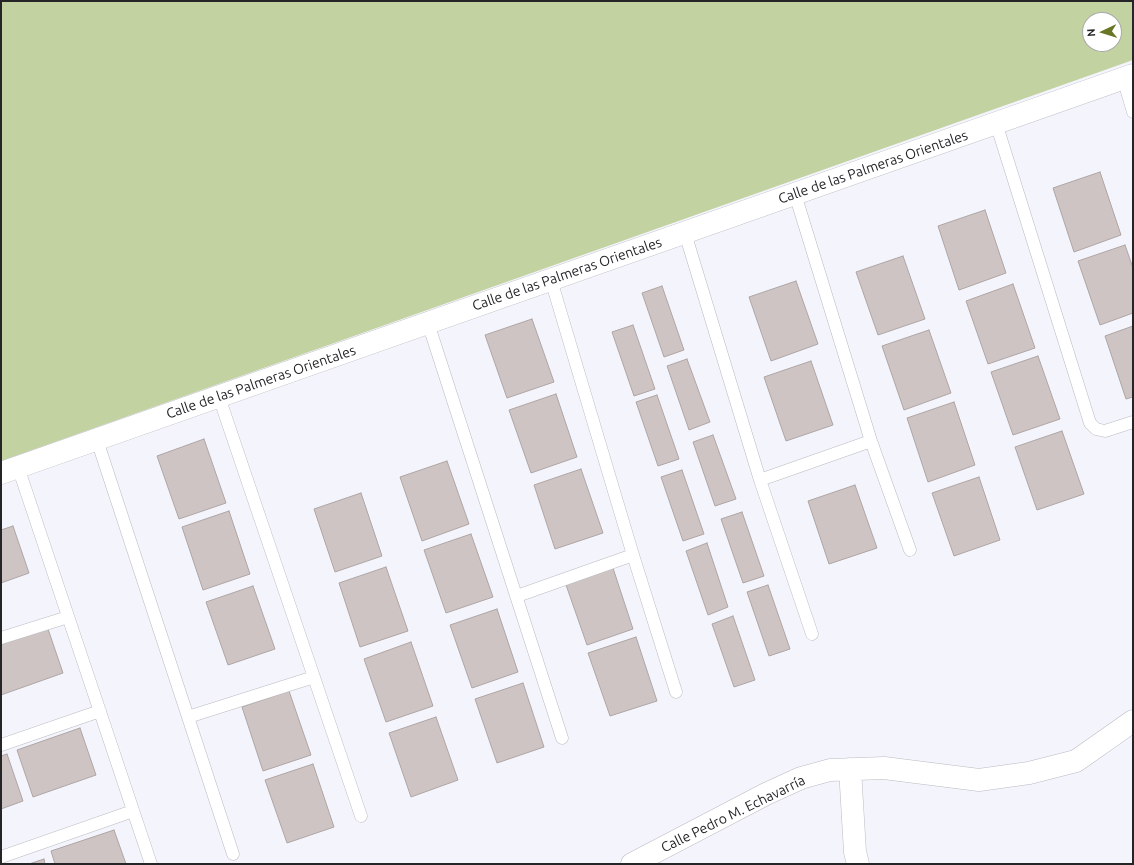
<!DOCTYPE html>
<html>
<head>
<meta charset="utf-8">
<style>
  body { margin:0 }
  #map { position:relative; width:1134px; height:865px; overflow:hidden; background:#f4f4fc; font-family:Ubuntu,sans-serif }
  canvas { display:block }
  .frame { position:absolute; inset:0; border:2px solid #252528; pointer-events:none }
  .north { position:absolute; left:1082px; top:12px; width:40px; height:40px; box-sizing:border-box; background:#fff; border:1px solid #a8a8a9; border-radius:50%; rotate:266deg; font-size:11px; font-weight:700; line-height:16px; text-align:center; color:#252528 }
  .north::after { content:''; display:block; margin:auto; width:14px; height:18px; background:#687725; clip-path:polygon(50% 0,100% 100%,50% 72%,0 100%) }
</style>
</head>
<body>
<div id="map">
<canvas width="1134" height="865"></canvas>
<div class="frame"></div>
<div class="north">N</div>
</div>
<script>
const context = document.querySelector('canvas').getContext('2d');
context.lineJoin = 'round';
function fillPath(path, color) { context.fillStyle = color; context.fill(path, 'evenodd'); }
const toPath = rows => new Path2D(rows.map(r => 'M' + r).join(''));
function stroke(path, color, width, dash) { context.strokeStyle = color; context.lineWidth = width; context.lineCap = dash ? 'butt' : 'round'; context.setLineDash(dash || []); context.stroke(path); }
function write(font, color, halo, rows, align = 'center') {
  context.font = font + ' Ubuntu,sans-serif'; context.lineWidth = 3; context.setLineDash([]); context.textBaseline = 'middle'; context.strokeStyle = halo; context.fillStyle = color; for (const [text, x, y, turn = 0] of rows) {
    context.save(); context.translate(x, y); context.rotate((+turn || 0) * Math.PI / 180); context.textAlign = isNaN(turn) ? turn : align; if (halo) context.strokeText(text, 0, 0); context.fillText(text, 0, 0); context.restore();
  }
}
fillPath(toPath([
  [1,1,1133,1,1133,60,1,461],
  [1090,20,1114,20,1114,44,1090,44]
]), '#c2d2a0');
const building = toPath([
  [1100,172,1121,235,1074,252,1053,188,1100,172],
  [985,210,1006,273,959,290,938,226,985,210],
  [1125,245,1133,268,1133,313,1100,325,1078,261,1125,245],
  [903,256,925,319,878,335,856,272,903,256],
  [796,281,818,344,771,361,749,297,796,281],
  [1013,284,1035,348,988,364,966,301,1013,284],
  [662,286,684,350,664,357,642,293,662,286],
  [532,319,554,382,507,398,485,335,532,319],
  [633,325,655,389,634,396,612,332,633,325],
  [1133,326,1133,397,1126,399,1105,336,1133,326],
  [929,330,951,393,904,410,882,346,929,330],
  [1038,356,1060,419,1013,435,991,372,1038,356],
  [687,359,710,422,689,430,667,366,687,359],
  [811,361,833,425,786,441,764,377,811,361],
  [556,394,577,457,531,473,509,410,556,394],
  [657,395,679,459,658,466,636,402,657,395],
  [954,402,975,465,928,482,907,418,954,402],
  [1062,431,1084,494,1037,510,1015,447,1062,431],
  [713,435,736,499,715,506,693,442,713,435],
  [204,439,226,503,179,519,157,456,204,439],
  [447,461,469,524,422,541,400,477,447,461],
  [581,469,603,533,555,549,534,485,581,469],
  [682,470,704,534,683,541,661,477,682,470],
  [979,477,1000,540,954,556,932,493,979,477],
  [855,485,877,548,829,564,808,501,855,485],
  [361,493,382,556,335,572,314,509,361,493],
  [229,511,250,574,203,590,182,527,229,511],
  [742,512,764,576,743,583,721,519,742,512],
  [13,526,29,573,1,583,1,530,13,526],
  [471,534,493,597,446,613,424,550,471,534],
  [707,543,728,607,708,615,686,551,707,543],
  [612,565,633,629,587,645,565,582,612,565],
  [386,567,408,631,360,647,339,583,386,567],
  [768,585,790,649,769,656,747,592,768,585],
  [253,586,275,649,228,665,206,602,253,586],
  [497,609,518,672,472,688,450,625,497,609],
  [733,616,755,680,734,687,712,624,733,616],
  [47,626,63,673,1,695,1,642,47,626],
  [636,637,657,701,610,716,588,653,636,637],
  [411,642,433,706,386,722,364,659,411,642],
  [523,683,544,747,497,763,475,699,523,683],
  [289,691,311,755,263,771,242,707,289,691],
  [436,717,458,780,411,797,389,733,436,717],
  [80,728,96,775,33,797,17,750,80,728],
  [7,754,23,801,1,809,1,756,7,754],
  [313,764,334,827,287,843,265,780,313,764],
  [114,830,126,864,55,864,51,851,114,830],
  [44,859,45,864,29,864,44,859]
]);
fillPath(building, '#cdc4c3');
stroke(building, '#aea5a4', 1);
const lane = toPath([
  [1123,78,1133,112],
  [996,123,1090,423,1096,429,1105,431,1133,422],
  [795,194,871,441,910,550],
  [685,233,760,480,812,634],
  [551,280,633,555,676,692],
  [428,323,562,738],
  [219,397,361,816],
  [97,440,233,854],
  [18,467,151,864],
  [760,480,871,441],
  [517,596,633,555],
  [1,638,68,617],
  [188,717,314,677],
  [1,745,100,711],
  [1,857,133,811]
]);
const street = toPath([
  [1,473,1133,75],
  [850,769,855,852,858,864],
  [632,864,766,794,801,778,830,770,884,768,979,780,1029,773,1076,761,1133,721]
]);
stroke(lane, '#babbc2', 13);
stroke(street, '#babbc2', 23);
stroke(lane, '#fff', 12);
stroke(street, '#fff', 22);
write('14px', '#252528', '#fff', [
  ["Calle de las Palmeras Orientales",873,167,-19],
  ["Calle de las Palmeras Orientales",567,274,-19],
  ["Calle de las Palmeras Orientales",261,382,-19],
  ["Calle Pedro M. Echavarría",733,814,-26]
]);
</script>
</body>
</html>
